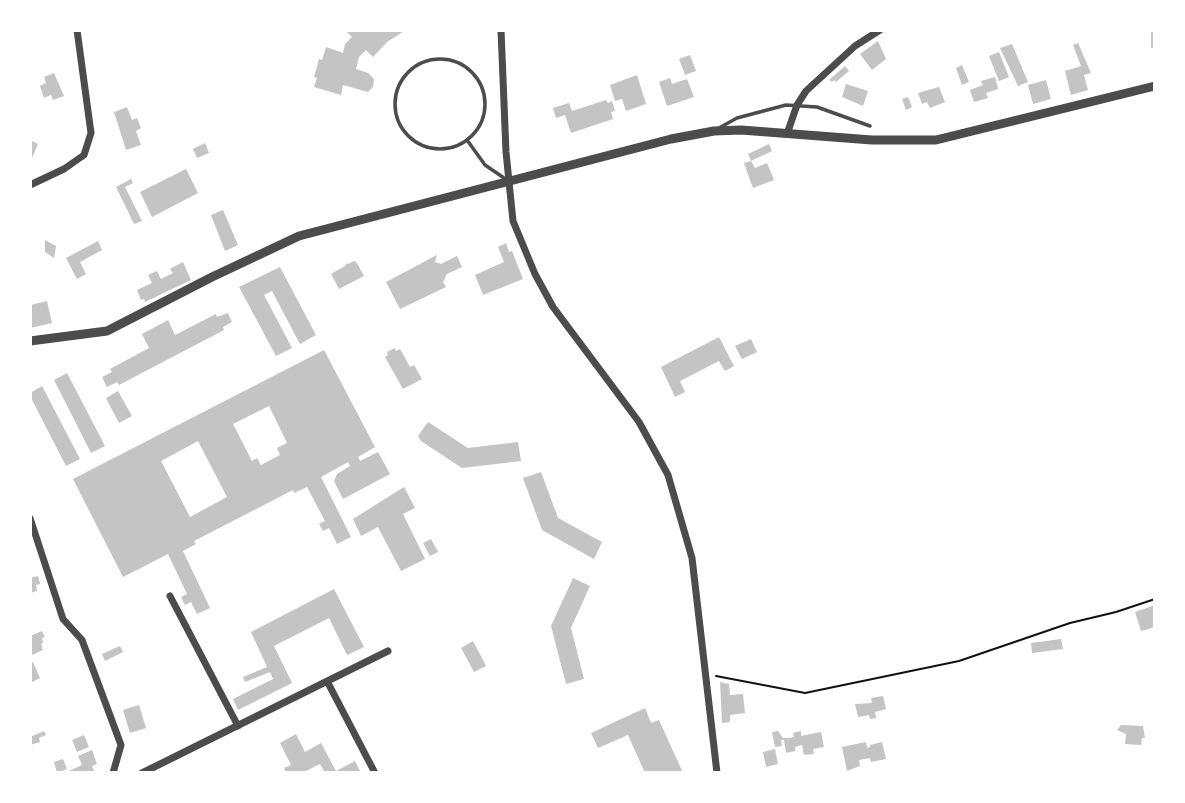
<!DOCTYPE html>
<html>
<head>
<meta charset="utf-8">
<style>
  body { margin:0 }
  #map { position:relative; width:1185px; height:803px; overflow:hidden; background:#fff; font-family:Lato,sans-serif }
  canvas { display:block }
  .frame { position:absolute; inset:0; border:32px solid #fff; pointer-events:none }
</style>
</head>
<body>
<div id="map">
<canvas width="1185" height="803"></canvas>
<div class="frame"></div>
</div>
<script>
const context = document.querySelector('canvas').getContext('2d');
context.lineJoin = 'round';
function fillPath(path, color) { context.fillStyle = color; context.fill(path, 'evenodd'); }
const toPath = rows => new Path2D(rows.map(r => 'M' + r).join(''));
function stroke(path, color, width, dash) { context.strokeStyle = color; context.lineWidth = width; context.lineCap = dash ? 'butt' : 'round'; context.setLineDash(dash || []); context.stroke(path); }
fillPath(toPath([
  [345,30,406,30,387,42,373,57,366,50,359,57,356,69,368,73,374,79,373,87,368,92,343,85,341,95,314,87,317,78,314,77,319,59,322,60,326,47,343,53,345,44,352,37],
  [1151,30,1155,30,1155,48,1151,48],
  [878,41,886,59,872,70,860,54],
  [1078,43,1091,73,1084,75,1088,90,1071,95,1065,71,1081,66,1073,45],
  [1012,44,1028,82,1018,86,1000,48],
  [999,52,1009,77,999,81,989,56],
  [690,55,696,71,685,75,679,59],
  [962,65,969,82,962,85,956,68],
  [845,66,849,71,836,82,834,80,832,82,829,80],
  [54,73,64,96,53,100,51,95,44,98,40,86,46,83,44,77],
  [637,75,646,104,626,111,622,99,615,101,610,85],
  [995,77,998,89,986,93,988,98,974,102,970,90,983,85,981,81],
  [670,78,672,84,687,79,694,97,667,106,659,82],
  [1046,80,1051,99,1033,104,1028,85],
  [846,84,868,91,863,106,842,97],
  [939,87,945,102,930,108,927,102,922,104,918,93],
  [908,97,912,107,906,110,902,99],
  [606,100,608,103,612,101,615,111,611,112,613,119,571,133,565,115,556,118,553,108,569,103,572,111],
  [127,107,132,120,137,118,141,128,136,131,141,145,126,150,114,112],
  [30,140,38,144,30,163],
  [205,143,209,153,197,158,193,149],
  [769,144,772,151,751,161,748,154],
  [751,161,755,168,767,163,774,180,753,188,744,163],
  [186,169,198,193,152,217,140,192],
  [131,179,133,183,125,187,142,221,134,224,116,187],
  [223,210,238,245,225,251,211,215],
  [45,240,56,246,54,258,45,252],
  [98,241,102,250,80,262,86,274,77,279,66,258],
  [506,243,509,252,512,251,523,279,483,295,475,275,504,262,498,247],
  [437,255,435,262,441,264,457,256,462,267,447,274,443,282,446,287,400,309,386,282],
  [354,261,357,263,364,276,339,289,331,274,345,266,347,263,348,264],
  [183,262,191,280,145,302,144,299,141,300,137,290,152,283,148,275,157,271,161,279,173,273,170,269],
  [280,267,316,335,300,344,272,291,264,295,292,348,276,356,239,287],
  [47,301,52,323,30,328,30,305],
  [228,313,232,322,223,327,224,330,119,385,117,382,107,387,102,377,112,372,110,369,149,348,142,334,168,320,175,335,216,314,217,317],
  [719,337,734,366,725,371,719,361,680,381,685,392,675,397,661,367],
  [751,339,757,352,742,359,735,346],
  [395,348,396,351,400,349,410,367,414,365,422,379,403,389,385,357,388,355,387,352],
  [324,350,375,447,358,457,360,461,378,452,390,474,343,499,334,481,337,474,350,466,348,462,321,477,351,537,337,544,329,528,323,531,319,524,325,521,307,487,294,493,293,490,194,541,196,544,183,551,210,608,197,614,191,602,185,605,181,597,187,594,168,554,123,577,73,479],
  [269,406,287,443,277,448,280,455,261,465,257,458,252,461,233,424],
  [198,441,227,497,190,517,161,461],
  [67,373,105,446,91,453,54,380],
  [42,386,80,459,66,466,30,396,30,393],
  [118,391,132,416,119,423,106,398],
  [428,422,468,448,518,442,521,461,462,468,421,441,418,436],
  [541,472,558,518,602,542,594,559,542,530,523,478],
  [404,487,415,508,403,514,425,559,401,571,378,527,361,536,353,519],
  [431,539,438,552,430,556,423,543],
  [38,576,40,584,36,585,37,591,30,593,30,578],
  [573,578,590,586,571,628,584,679,566,684,551,626],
  [334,589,364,647,347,655,329,618,274,646,292,683,238,710,233,699,273,679,270,672,245,682,243,677,267,667,251,632],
  [1155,605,1155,627,1141,631,1135,612],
  [42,631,45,637,42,638,43,643,41,644,43,650,30,656,30,636],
  [1061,639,1063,649,1032,653,1031,643],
  [473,641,486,666,474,672,461,648],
  [120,646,123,652,105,661,102,654],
  [33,662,40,678,30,683,30,663],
  [720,682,729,684,730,695,743,694,745,713,730,715,730,722,722,723],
  [883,696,886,709,875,712,876,718,870,719,869,715,858,717,855,704,872,703,871,698],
  [139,705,146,728,130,733,123,710],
  [645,708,651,723,659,720,683,773,645,773,628,735,598,748,591,733],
  [1121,725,1143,726,1145,738,1142,738,1141,745,1125,744,1126,734,1117,730],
  [44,731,46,735,39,738,40,742,30,745,30,737],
  [778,731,783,738,789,738,794,737,793,733,801,731,801,736,821,732,824,747,813,749,814,754,804,755,802,745,795,747,795,751,786,753,784,740,781,740,782,746,775,747,772,732],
  [296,734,305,752,321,743,336,771,355,761,361,773,325,773,320,764,302,773,286,773,284,768,291,765,280,743],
  [84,735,89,747,77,752,72,740],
  [866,742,867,748,870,747,870,745,882,742,886,759,871,762,870,758,859,760,860,766,847,771,842,747],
  [775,749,778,764,766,767,763,752],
  [92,750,97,764,92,766,95,773,71,773,69,771,82,765,78,756],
  [63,759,67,769,62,771,63,773,57,773,54,762]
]), '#c4c4c4');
stroke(toPath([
  [716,676,805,693,959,661,1070,623,1116,612,1155,599]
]), '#111', 2);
stroke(toPath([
  '395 104a45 45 0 1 1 90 0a45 45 0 1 1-90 0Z',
  [719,128,737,118,786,105,817,107,870,126],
  [467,140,485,165,507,180]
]), '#4c4c4c', 3.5);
stroke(toPath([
  [501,30,506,152,513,221,535,274,553,307,639,422,668,475,692,558,717,773],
  [787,134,797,105,806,91,855,46,880,30],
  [30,185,64,169,84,155,91,133,77,30],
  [30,518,63,619,82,640,121,745,113,773],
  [170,596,238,726],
  [327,681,375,773],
  [142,773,388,651]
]), '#4c4c4c', 7);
stroke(toPath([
  [30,341,107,331,212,277,299,236,671,139,714,131,741,130,872,140,936,140,1155,86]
]), '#4c4c4c', 9);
</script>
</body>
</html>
